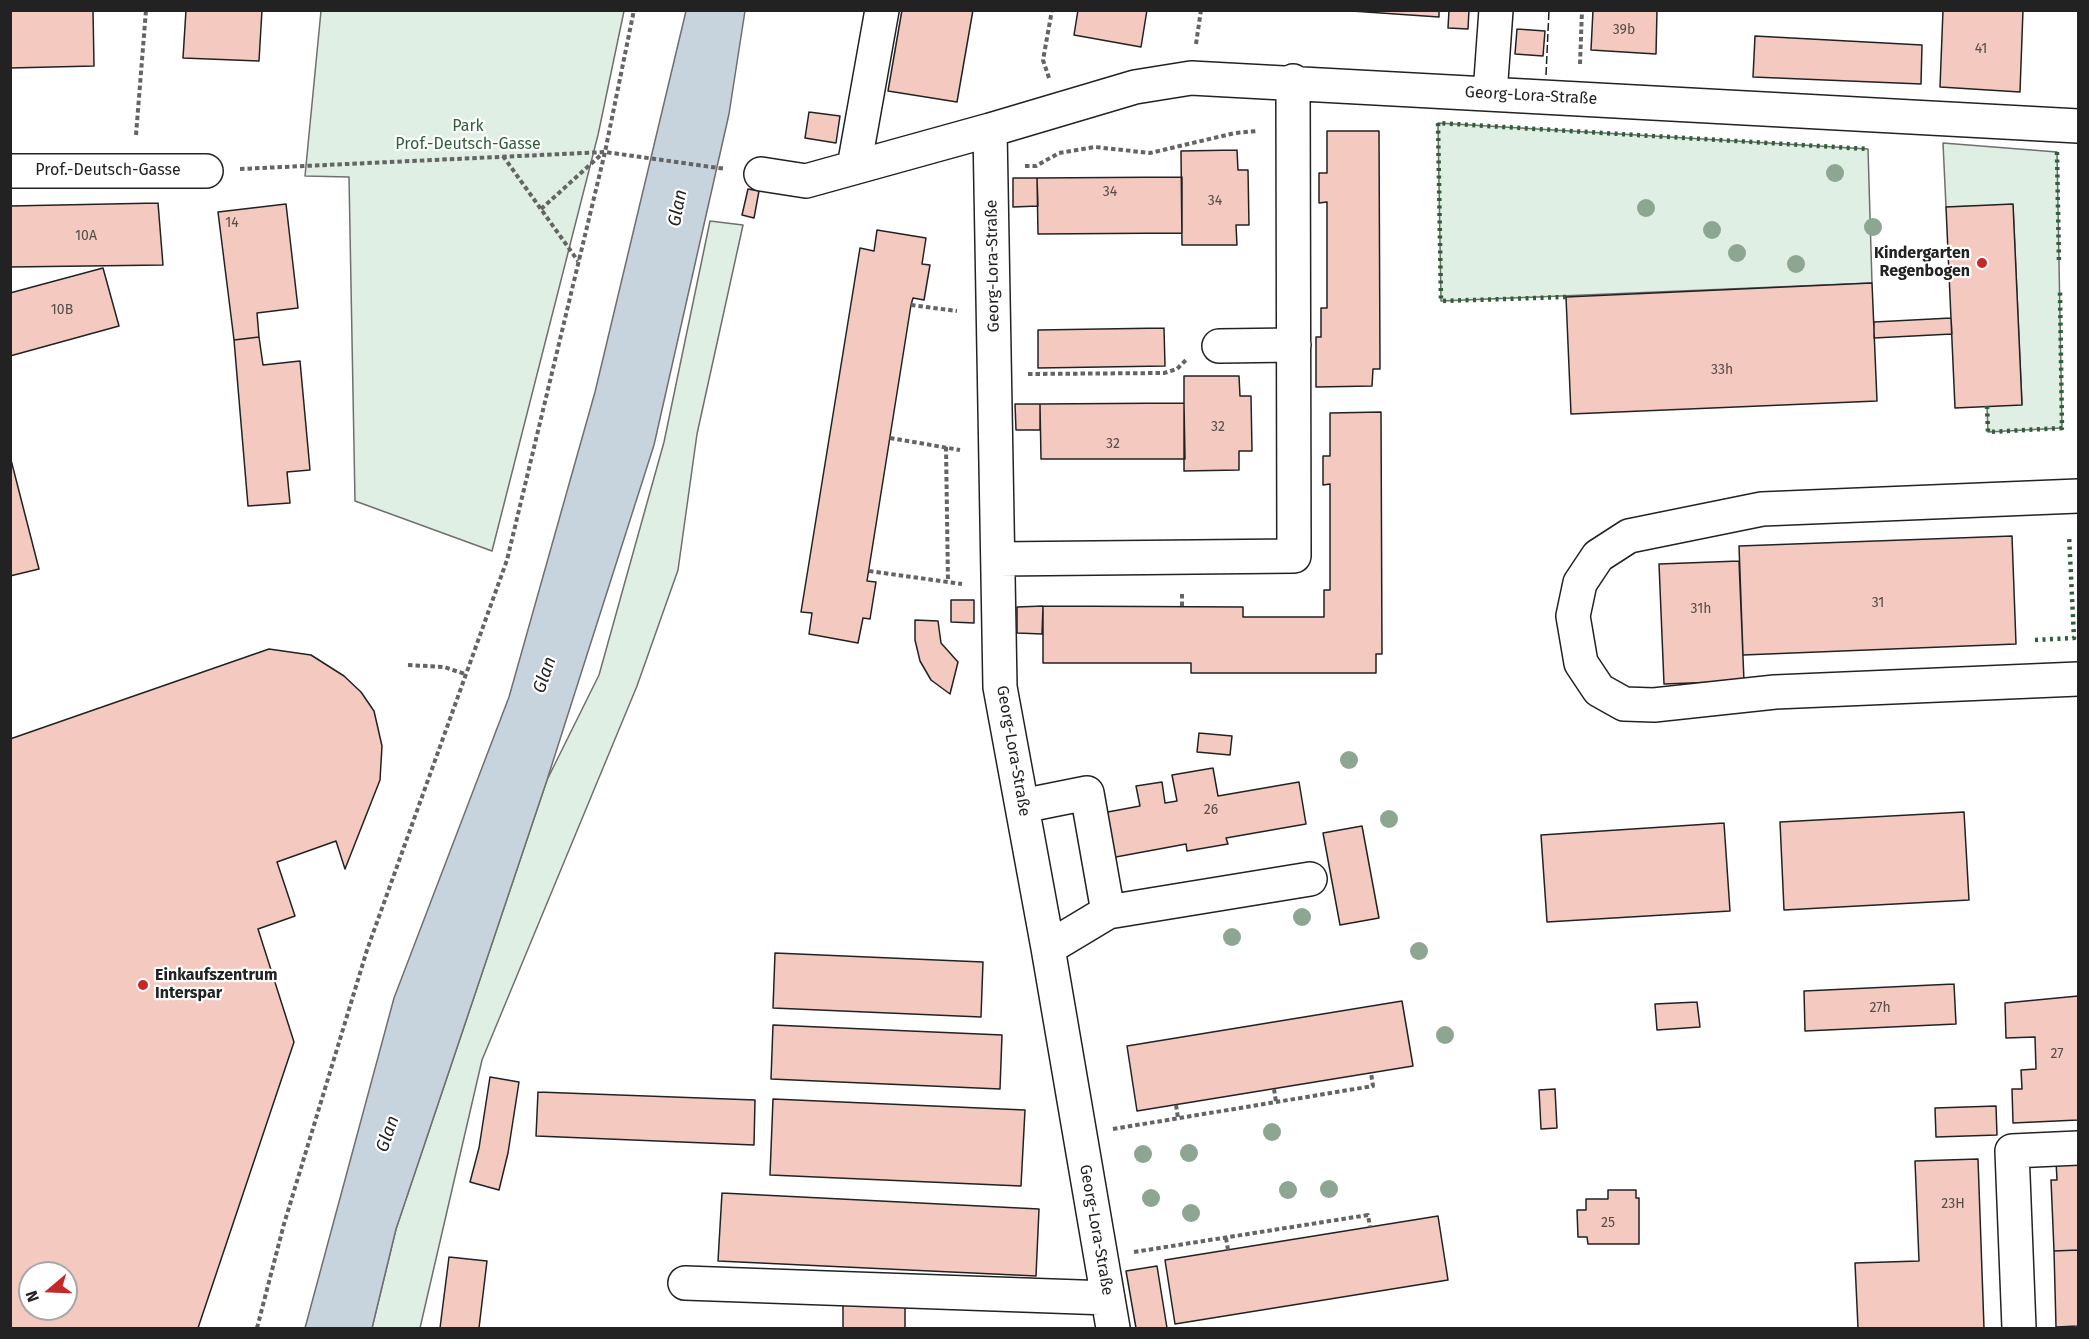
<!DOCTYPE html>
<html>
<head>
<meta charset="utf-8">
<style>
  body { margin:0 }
  #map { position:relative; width:2089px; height:1339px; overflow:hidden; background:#fff; font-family:"Fira Sans",sans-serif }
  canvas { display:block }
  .frame { position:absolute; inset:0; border:12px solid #222; pointer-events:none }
  .north { position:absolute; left:18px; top:1261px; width:60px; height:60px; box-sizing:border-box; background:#fff; border:2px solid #a7a7a7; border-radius:50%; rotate:251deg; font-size:16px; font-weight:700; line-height:24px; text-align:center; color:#222 }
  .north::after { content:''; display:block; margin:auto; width:21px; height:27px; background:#c62828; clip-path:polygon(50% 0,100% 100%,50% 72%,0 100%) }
</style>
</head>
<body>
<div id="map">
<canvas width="2089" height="1339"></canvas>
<div class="frame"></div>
<div class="north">N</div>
</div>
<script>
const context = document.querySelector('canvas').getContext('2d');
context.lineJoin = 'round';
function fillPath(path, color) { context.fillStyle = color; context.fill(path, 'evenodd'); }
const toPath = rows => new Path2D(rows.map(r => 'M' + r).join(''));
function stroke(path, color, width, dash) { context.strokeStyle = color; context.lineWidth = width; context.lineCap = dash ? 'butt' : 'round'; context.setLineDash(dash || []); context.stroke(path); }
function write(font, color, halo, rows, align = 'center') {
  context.font = font + ' "Fira Sans",sans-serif'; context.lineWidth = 4.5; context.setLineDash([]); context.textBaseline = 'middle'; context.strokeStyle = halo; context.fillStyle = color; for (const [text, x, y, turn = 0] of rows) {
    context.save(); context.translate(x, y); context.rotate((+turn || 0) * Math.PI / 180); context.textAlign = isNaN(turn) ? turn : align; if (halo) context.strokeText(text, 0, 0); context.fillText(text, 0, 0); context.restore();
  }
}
const green = toPath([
  [321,11,624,11,598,135,492,551,355,501,349,177,305,176,321,11],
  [1438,123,1868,149,1872,283,1441,301,1438,123],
  [1943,143,2057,152,2062,428,1988,432,1987,406,2022,404,2013,205,1946,207,1943,143],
  [710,221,743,225,697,434,678,570,637,686,482,1060,420,1328,372,1328,396,1229,547,780,599,675,664,442,710,221]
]);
fillPath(green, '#e0efe3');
stroke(green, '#6f6f6f', 1.5);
const water = toPath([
  [686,11,745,11,729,114,654,445,547,780,396,1229,372,1328,305,1328,394,998,509,697,595,392,686,11]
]);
fillPath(water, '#c7d3dd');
stroke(water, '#6f6f6f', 1.5);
const building = toPath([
  [10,10,93,10,94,66,10,68,10,10],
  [186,10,262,10,259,61,183,58,186,10],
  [902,10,973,10,957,102,888,91,902,10],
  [1078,10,1147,10,1141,47,1074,35,1078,10],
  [1337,10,1439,10,1439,17,1337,10],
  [1449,10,1469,10,1468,29,1448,28,1449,10],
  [1593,10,1657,10,1656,54,1591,50,1593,10],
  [1943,10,2023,10,2020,92,1940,87,1943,10],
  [1517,29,1545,31,1543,56,1515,54,1517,29],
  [1755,36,1922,45,1921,84,1753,77,1755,36],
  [809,112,840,116,836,143,805,138,809,112],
  [1327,131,1379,131,1380,369,1373,369,1372,386,1316,387,1316,337,1321,337,1321,308,1327,308,1327,202,1319,203,1319,173,1327,173,1327,131],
  [1237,150,1238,170,1248,170,1249,225,1236,225,1237,245,1182,245,1181,151,1237,150],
  [1182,177,1182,233,1038,234,1037,178,1182,177],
  [1013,178,1037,178,1038,206,1013,207,1013,178],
  [748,189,759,191,754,218,742,215,748,189],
  [158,203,163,265,10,267,10,206,158,203],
  [286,204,298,308,257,313,259,337,234,340,218,212,286,204],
  [2013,204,2022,405,1955,408,1946,207,2013,204],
  [877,230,926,238,922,264,930,265,924,300,913,298,911,305,867,581,876,582,870,619,863,618,858,643,809,634,812,613,801,612,860,248,874,251,877,230],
  [103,268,119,326,10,356,10,293,103,268],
  [1872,283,1877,401,1571,414,1566,297,1872,283],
  [1951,318,1952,334,1874,338,1874,322,1951,318],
  [1164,328,1165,366,1038,368,1038,330,1164,328],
  [259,337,263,365,300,361,310,470,287,472,290,503,248,506,234,340,259,337],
  [1184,376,1239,376,1240,396,1251,396,1252,451,1239,451,1239,470,1184,471,1184,376],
  [1184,403,1185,459,1041,459,1040,404,1184,403],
  [1015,404,1040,404,1040,430,1016,430,1015,404],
  [1381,412,1382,654,1376,654,1376,673,1191,673,1191,663,1043,663,1043,606,1243,607,1243,617,1324,617,1324,590,1330,590,1330,484,1323,485,1323,456,1330,456,1330,413,1381,412],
  [10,456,39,569,10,576,10,456],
  [2012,536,2016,644,1743,655,1739,546,2012,536],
  [1739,561,1744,681,1664,684,1659,564,1739,561],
  [951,600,974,600,974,623,951,622,951,600],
  [1043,606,1042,634,1017,633,1017,607,1043,606],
  [915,620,938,621,941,643,958,662,950,694,931,680,920,661,915,640,915,620],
  [269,649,311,655,344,676,361,692,374,711,382,746,380,780,345,869,336,841,277,862,295,916,258,929,294,1042,198,1328,10,1328,10,739,269,649],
  [30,1273,66,1273,66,1309,30,1309,30,1273],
  [1199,733,1232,736,1230,755,1197,752,1199,733],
  [1213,768,1218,796,1299,782,1306,824,1226,838,1228,844,1187,851,1186,844,1105,859,1097,814,1140,806,1136,786,1162,782,1165,803,1177,801,1172,775,1213,768],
  [1964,812,1969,900,1784,910,1780,822,1964,812],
  [1724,823,1730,911,1547,922,1541,835,1724,823],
  [1362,826,1379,918,1340,925,1323,833,1362,826],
  [775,953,983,962,981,1017,773,1008,775,953],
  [1954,984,1956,1024,1805,1031,1804,991,1954,984],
  [2078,996,2078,1120,2013,1123,2012,1089,2022,1089,2021,1070,2036,1069,2035,1037,2006,1038,2005,1003,2078,996],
  [1402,1001,1413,1066,1137,1111,1127,1046,1402,1001],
  [1697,1002,1700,1027,1657,1030,1655,1004,1697,1002],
  [773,1025,1002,1035,1000,1089,771,1079,773,1025],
  [490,1077,519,1082,508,1153,499,1190,470,1182,479,1148,490,1077],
  [1555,1089,1557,1128,1541,1129,1539,1090,1555,1089],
  [538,1092,755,1100,754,1145,536,1136,538,1092],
  [773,1099,1025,1110,1021,1186,770,1175,773,1099],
  [1996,1106,1997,1135,1936,1137,1935,1108,1996,1106],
  [1978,1159,1984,1328,1858,1328,1855,1263,1919,1261,1915,1161,1978,1159],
  [2056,1161,2078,1161,2078,1250,2054,1251,2051,1180,2057,1180,2056,1161],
  [1608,1190,1636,1190,1636,1198,1639,1198,1639,1244,1588,1244,1587,1237,1578,1237,1577,1210,1586,1210,1586,1199,1608,1199,1608,1190],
  [722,1193,1039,1209,1036,1276,718,1261,722,1193],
  [1438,1216,1448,1280,1175,1324,1165,1260,1438,1216],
  [2078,1250,2078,1326,2056,1327,2054,1251,2078,1250],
  [449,1257,487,1261,479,1328,440,1328,449,1257],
  [1157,1266,1167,1328,1136,1328,1126,1271,1157,1266],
  [843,1304,905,1306,905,1328,843,1328,843,1304]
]);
fillPath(building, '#f3c9c0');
stroke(building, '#222', 1.5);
const minor = toPath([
  [1490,94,1496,10],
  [854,167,882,10],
  [10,171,206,171],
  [761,174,806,181,990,130],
  [1219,346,1294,345],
  [2078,496,1762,509,1629,536,1598,556,1580,583,1573,616,1581,663,1599,690,1624,704,1654,705,1775,692,2078,679],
  [998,559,1294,556,1293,81],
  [1022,806,1087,793,1108,912],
  [1048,948,1108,912,1310,879],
  [685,1283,1108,1298],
  [1113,1328,1048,948,1000,687,990,130,1135,87,1191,78,2078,126],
  [2019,1328,2012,1151,2078,1148]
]);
stroke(minor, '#222', 36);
stroke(toPath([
  [1196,44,1201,10],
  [1580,64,1582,10],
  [1049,78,1043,60,1052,10],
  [136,135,146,10],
  [503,156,578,261],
  [1025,166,1036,166,1059,153,1095,147,1150,153,1235,133,1257,131],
  [240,169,605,152,726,169],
  [541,209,603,153],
  [911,305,957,311],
  [1028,374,1164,373,1177,369,1187,359],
  [890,438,960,450],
  [946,447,948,582],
  [869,571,962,584],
  [1182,606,1182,591],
  [408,665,444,667,465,674],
  [1274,1089,1276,1102],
  [1176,1105,1178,1118],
  [1113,1129,1373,1086,1371,1073],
  [1226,1238,1228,1250],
  [1134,1252,1368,1215,1370,1227],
  [257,1328,284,1224,367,950,507,560,605,152,634,10]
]), '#646464', 4, [4.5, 3]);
stroke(minor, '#fff', 33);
stroke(toPath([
  [2057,152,2059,264],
  [1566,297,1441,301,1438,123,1868,149],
  [1987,406,1988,432,2062,428,2060,292],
  [2035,640,2074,638,2069,535]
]), '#2f5e38', 4.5, [3, 4.5]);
stroke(toPath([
  [1546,75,1549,10]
]), '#222', 1.5, [8, 3]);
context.fillStyle = '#8da692';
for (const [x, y] of [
  [1835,173],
  [1646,208],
  [1873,227],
  [1712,230],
  [1737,253],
  [1796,264],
  [1349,760],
  [1389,819],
  [1302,917],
  [1232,937],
  [1419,951],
  [1445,1035],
  [1272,1132],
  [1189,1153],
  [1143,1154],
  [1329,1189],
  [1288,1190],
  [1151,1198],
  [1191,1213]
]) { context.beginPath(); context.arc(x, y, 9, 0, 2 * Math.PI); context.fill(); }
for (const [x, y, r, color] of [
  [1982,263,6,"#c62828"],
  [143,985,6,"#c62828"]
]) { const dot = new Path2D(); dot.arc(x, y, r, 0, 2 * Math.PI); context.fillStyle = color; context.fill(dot); stroke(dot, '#fff', 2); }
write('14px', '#564c4a', null, [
  ["39b",1624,30],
  ["41",1981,49],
  ["34",1110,192],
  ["34",1215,201],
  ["14",232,223],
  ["10A",86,236],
  ["10B",62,310],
  ["33h",1722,370],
  ["32",1218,427],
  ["32",1113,444],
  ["31",1878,603],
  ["31h",1701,609],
  ["26",1211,810],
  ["27h",1880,1008],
  ["27",2057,1054],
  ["23H",1953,1204],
  ["25",1608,1223]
]);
write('16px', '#222', '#fff', [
  ["Georg-Lora-Straße",1531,96,3],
  ["Prof.-Deutsch-Gasse",108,171],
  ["Georg-Lora-Straße",993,266,-91],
  ["Georg-Lora-Straße",1013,751,80],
  ["Georg-Lora-Straße",1096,1230,80]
]);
write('16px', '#2f5e38', '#fff', [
  ["Park",468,127],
  ["Prof.-Deutsch-Gasse",468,145]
]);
write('bold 16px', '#222', '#fff', [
  ["Kindergarten",1970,254],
  ["Regenbogen",1970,272],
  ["Einkaufszentrum",155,976,"left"],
  ["Interspar",155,994,"left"]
], 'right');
write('italic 18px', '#222', '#fff', [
  ["Glan",678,208,-79],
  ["Glan",545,675,-71],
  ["Glan",388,1134,-71]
]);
</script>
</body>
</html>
